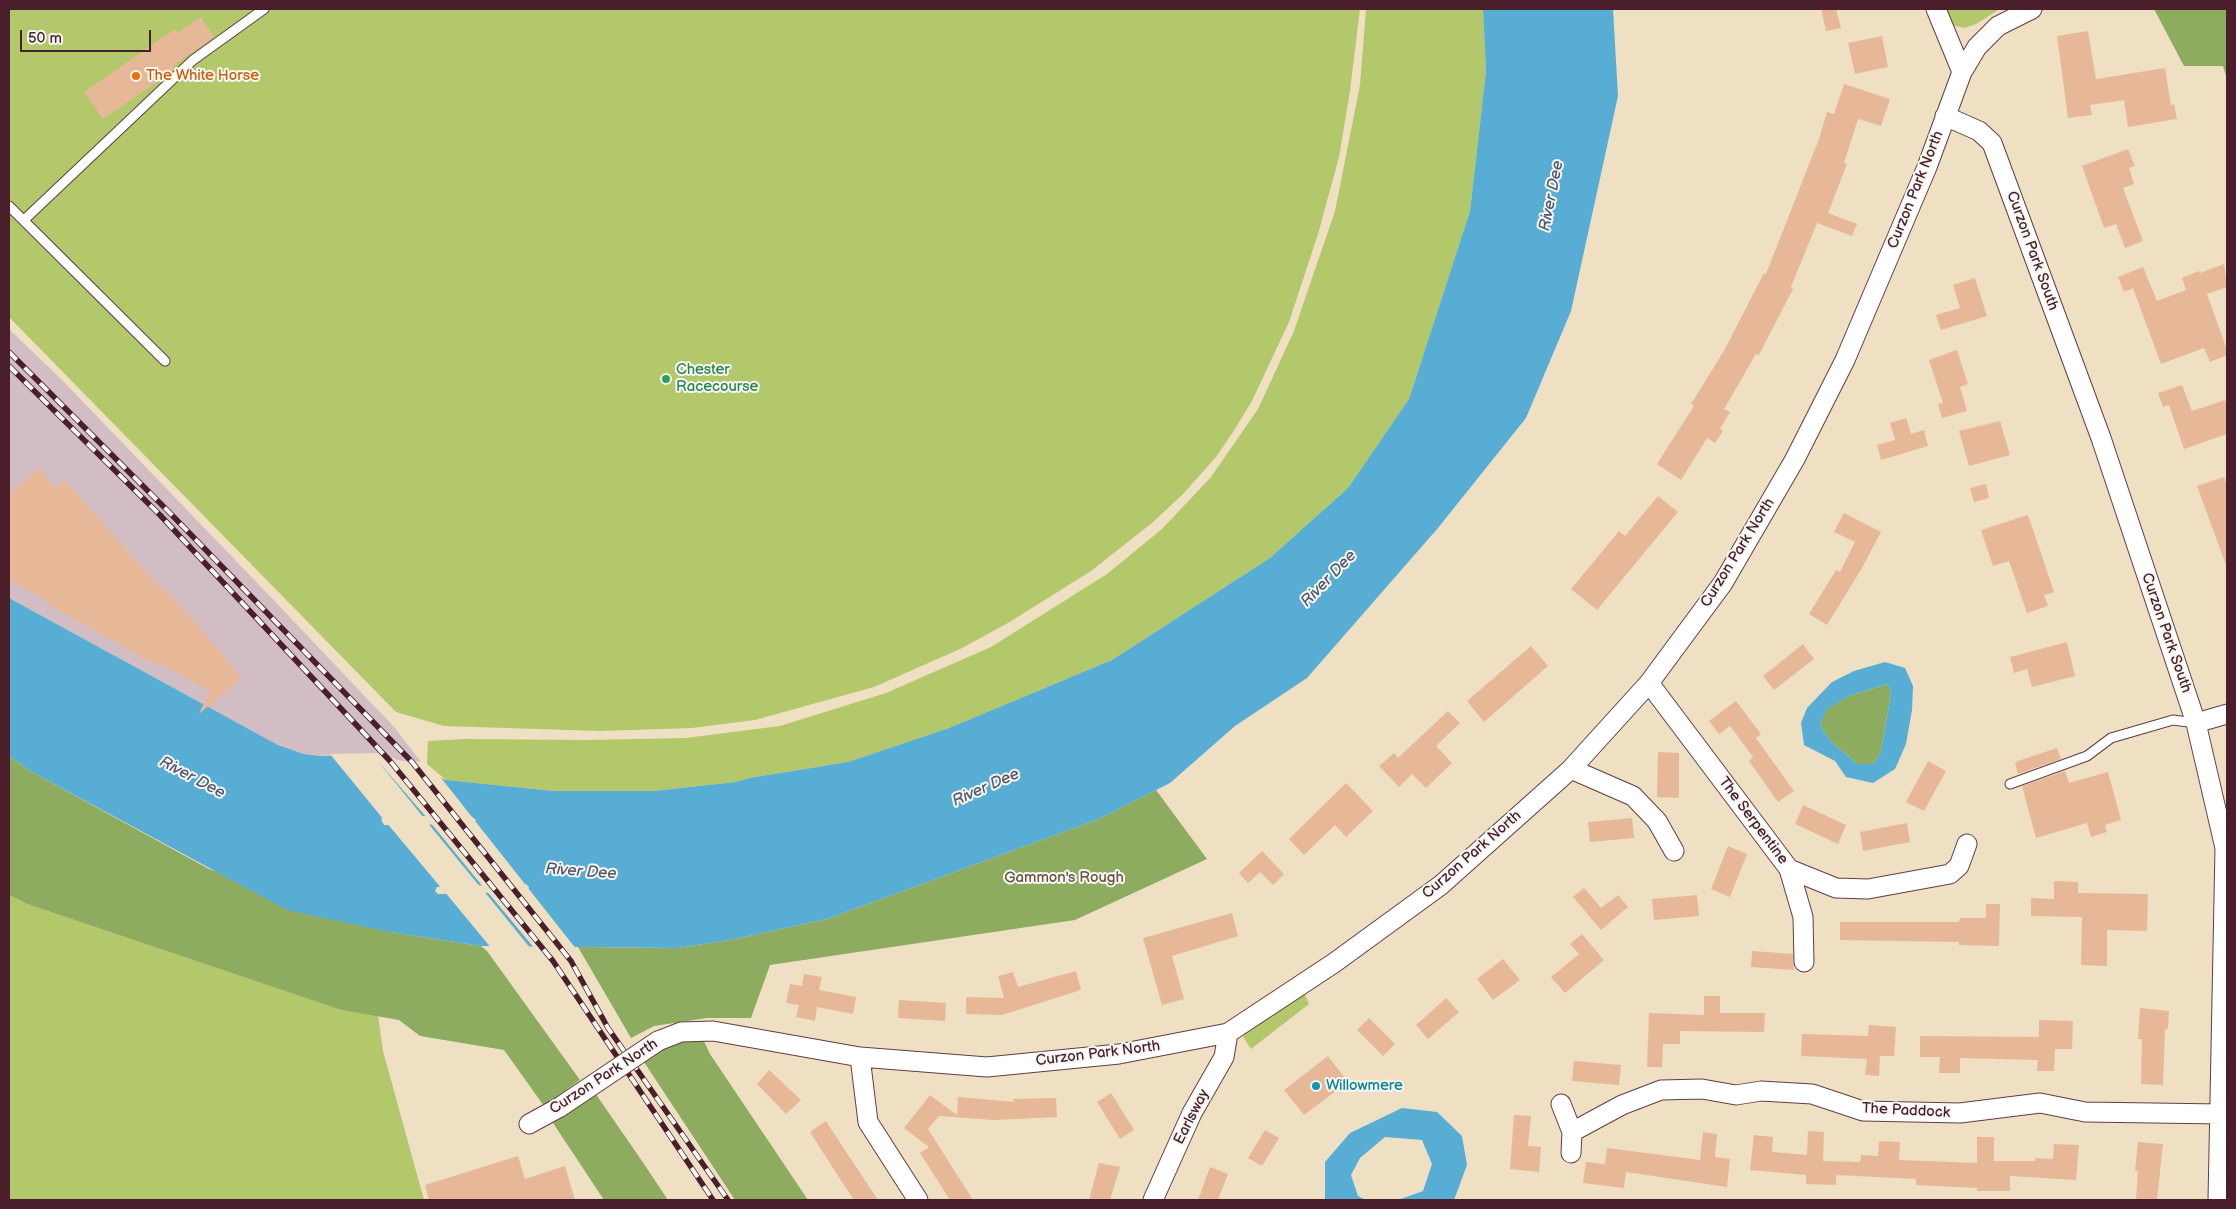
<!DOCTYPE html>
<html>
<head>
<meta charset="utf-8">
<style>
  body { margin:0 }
  #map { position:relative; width:2236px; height:1209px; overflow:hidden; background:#efe0c3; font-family:"Balsamiq Sans",sans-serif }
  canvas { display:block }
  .frame { position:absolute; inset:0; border:10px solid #4a1f2b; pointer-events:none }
  .scale { position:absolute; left:20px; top:30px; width:131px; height:22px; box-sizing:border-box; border:2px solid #4a1f2b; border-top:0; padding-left:6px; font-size:15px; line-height:18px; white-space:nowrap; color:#4a1f2b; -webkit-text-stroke:4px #f6f6f2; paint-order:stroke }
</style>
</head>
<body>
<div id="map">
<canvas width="2236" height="1209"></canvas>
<div class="frame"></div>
<div class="scale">50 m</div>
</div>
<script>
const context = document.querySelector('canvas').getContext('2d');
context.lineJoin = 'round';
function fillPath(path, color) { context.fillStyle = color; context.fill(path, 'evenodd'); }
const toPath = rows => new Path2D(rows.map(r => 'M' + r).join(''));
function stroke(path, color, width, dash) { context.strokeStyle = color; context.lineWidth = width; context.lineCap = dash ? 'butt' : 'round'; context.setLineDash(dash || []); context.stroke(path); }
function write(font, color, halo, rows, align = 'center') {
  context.font = font + ' "Balsamiq Sans",sans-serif'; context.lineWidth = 4; context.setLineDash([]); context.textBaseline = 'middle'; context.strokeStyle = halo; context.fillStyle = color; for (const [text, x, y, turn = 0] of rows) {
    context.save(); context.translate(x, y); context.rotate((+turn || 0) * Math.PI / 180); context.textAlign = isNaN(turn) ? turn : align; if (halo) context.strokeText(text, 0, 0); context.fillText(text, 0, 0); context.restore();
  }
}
fillPath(toPath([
  [9,329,63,381,264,590,395,728,421,762,304,754,278,745,9,598]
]), '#d2bdc5');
fillPath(toPath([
  [9,9,1360,9,1350,91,1339,157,1318,234,1289,322,1252,401,1233,432,1216,457,1183,494,1152,523,1091,571,1008,623,960,649,874,687,755,720,692,728,600,731,444,726,396,712,9,317],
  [1366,9,1483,9,1486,71,1470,211,1409,399,1348,488,1270,558,1112,660,949,728,848,762,749,778,736,782,653,791,591,792,554,791,446,780,427,764,428,741,464,739,588,740,686,738,780,726,886,693,991,647,1107,574,1162,529,1211,477,1258,409,1294,331,1335,211,1360,85],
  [1941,9,2000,9,1976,24,1965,28,1951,25],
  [9,895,27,904,341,1010,378,1016,383,1051,424,1200,9,1200],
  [1304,992,1309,1004,1251,1049,1243,1037,1256,1019]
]), '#b3c76b');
fillPath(toPath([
  [2154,9,2227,9,2227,79,2223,66,2184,66],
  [1887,684,1891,693,1881,752,1873,764,1858,764,1831,742,1820,725,1826,709,1849,696],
  [9,756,32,772,209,869,390,932,481,946,487,951,580,1080,544,1106,504,1050,420,1036,399,1020,341,1010,27,904,9,895],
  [1156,790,1207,859,1075,920,770,965,751,1018,707,1018,654,1026,631,1038,578,947,677,948,730,940,827,919,1101,818],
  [676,1034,702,1037,710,1054,808,1200,735,1200,640,1056],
  [593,1090,642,1161,668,1200,604,1200,553,1123]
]), '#8eac5f');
fillPath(toPath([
  [1483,9,1613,9,1618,96,1571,311,1526,418,1438,528,1307,678,1235,726,1170,783,1101,818,827,919,730,940,677,948,481,946,390,932,287,910,32,772,9,756,9,598,278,745,304,754,322,756,378,755,446,780,554,791,653,791,736,782,749,778,848,762,949,728,1112,660,1270,558,1348,488,1409,399,1470,211,1486,71],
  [385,816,471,816,476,820,472,824,384,825,381,819],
  [526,884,529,887,527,892,438,894,435,891,437,887],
  [1885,662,1905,668,1913,686,1912,710,1906,744,1895,769,1873,783,1846,777,1835,761,1804,745,1801,723,1807,708,1832,682,1854,671],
  [1887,684,1891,693,1881,752,1873,764,1858,764,1831,742,1820,725,1827,709,1849,696],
  [1402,1108,1437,1112,1462,1136,1467,1165,1454,1200,1398,1200,1423,1191,1432,1164,1422,1140,1385,1137,1360,1158,1351,1175,1358,1196,1366,1200,1325,1200,1325,1162,1350,1133]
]), '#57add4');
fillPath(toPath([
  [378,753,438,774,577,950,535,949,486,890,527,888,484,888,430,822,471,821,473,819,427,818,377,760,424,818,384,820,330,754],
  [386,822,427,822,481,888,442,889],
  [483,890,531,949,492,949,444,891]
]), '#efe0c3');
fillPath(toPath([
  [1821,9,1836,9,1841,28,1826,31],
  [201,17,214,37,173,66,175,69,173,71,103,119,84,92,175,29,178,33],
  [2088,31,2096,79,2165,68,2171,105,2174,104,2177,119,2128,127,2124,100,2090,105,2092,115,2068,118,2057,36],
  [1882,36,1888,67,1855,74,1848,43],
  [1844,84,1890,99,1881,126,1858,119,1844,163,1847,164,1828,213,1857,224,1852,236,1817,223,1791,287,1793,289,1759,355,1756,354,1724,409,1730,412,1720,429,1723,431,1715,443,1707,438,1681,480,1657,464,1694,406,1691,404,1725,349,1764,273,1766,274,1819,139,1827,112,1834,114],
  [2128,149,2135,166,2129,168,2134,184,2123,188,2143,241,2125,248,2116,224,2104,228,2082,166],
  [2224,264,2227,287,2207,294,2227,350,2227,355,2210,362,2204,348,2161,364,2133,288,2124,292,2118,277,2143,267,2157,301,2186,290,2182,278,2199,271,2200,273],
  [1975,278,1987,316,1941,330,1936,315,1960,308,1953,285],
  [1957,350,1968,384,1960,387,1967,411,1942,418,1938,404,1943,403,1929,360],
  [2182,385,2192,411,2225,400,2227,408,2227,434,2184,449,2169,405,2163,407,2158,393],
  [1906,418,1911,434,1924,430,1928,446,1881,460,1877,445,1895,440,1890,423],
  [2000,421,2010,455,1969,466,1959,431],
  [39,468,56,488,64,480,160,587,161,585,197,624,242,678,199,714,210,691,160,663,158,666,44,602,46,600,9,580,9,495],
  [2224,477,2227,486,2226,565,2197,486],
  [1986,484,1989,498,1974,502,1970,488],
  [1658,496,1678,512,1597,610,1571,589,1619,531,1625,536],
  [1844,513,1881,532,1862,568,1827,625,1809,614,1836,570,1840,572,1855,542,1834,532],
  [2028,515,2054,592,2044,595,2048,606,2027,613,2009,561,1993,566,1981,530],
  [2067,642,2075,676,2032,687,2027,669,2014,673,2010,657],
  [1803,644,1814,659,1774,690,1763,676],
  [1531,646,1548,666,1484,722,1467,701],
  [1736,701,1761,734,1756,738,1794,791,1778,802,1749,761,1753,757,1730,726,1719,734,1709,721],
  [1448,711,1460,723,1436,746,1452,763,1426,788,1412,774,1399,787,1379,766,1394,753,1398,758],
  [2057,748,2061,759,2018,774,2015,762],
  [1658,752,1679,753,1679,798,1657,797],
  [1928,761,1946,771,1924,811,1906,802],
  [2065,771,2069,783,2108,772,2121,820,2105,825,2107,832,2091,837,2087,823,2036,838,2022,786],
  [1346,783,1373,811,1346,837,1335,825,1304,855,1289,839],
  [1803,805,1846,825,1838,844,1795,824],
  [1632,818,1634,838,1590,842,1588,822],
  [1907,823,1910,842,1863,851,1860,832],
  [1728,846,1747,854,1730,897,1711,889],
  [1262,851,1284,874,1273,885,1260,872,1248,883,1239,873],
  [2054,881,2078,882,2078,893,2148,894,2147,931,2107,930,2107,966,2081,965,2082,917,2031,916,2031,898,2054,899],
  [1584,888,1601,908,1618,895,1628,907,1601,930,1573,897],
  [1697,895,1699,916,1654,920,1652,899],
  [1986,904,2000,904,1999,946,1959,945,1959,942,1840,940,1840,922,1959,922,1960,918,1986,918],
  [1232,913,1238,936,1172,956,1184,999,1162,1005,1143,938],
  [1582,934,1604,960,1565,993,1551,977,1579,954,1570,944],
  [1752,951,1793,954,1794,970,1751,967],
  [1503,959,1520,980,1493,1000,1477,979],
  [1076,971,1081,990,1002,1015,966,1014,966,997,1004,998,998,976,1013,972,1018,987],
  [804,974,822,977,819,990,856,997,853,1014,817,1007,815,1021,796,1017,799,1005,786,1003,790,984,802,986],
  [1704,996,1720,996,1720,1013,1765,1013,1764,1032,1680,1031,1680,1044,1663,1044,1662,1067,1647,1067,1649,1013,1704,1015],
  [1446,998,1459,1012,1428,1039,1416,1025],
  [899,1000,946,1003,945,1021,898,1018],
  [2140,1008,2169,1011,2168,1029,2165,1029,2163,1085,2141,1084,2142,1039,2138,1039],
  [1369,1018,1395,1044,1383,1056,1357,1030],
  [2039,1020,2073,1021,2072,1049,2055,1049,2054,1071,2037,1071,2038,1060,1960,1058,1960,1073,1939,1073,1940,1057,1920,1057,1920,1036,2039,1037],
  [1869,1025,1896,1027,1894,1056,1880,1056,1879,1076,1865,1075,1867,1059,1801,1056,1802,1034,1868,1036],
  [1328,1056,1348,1082,1304,1115,1284,1090],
  [1574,1061,1621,1065,1619,1085,1572,1081],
  [769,1070,801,1100,786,1114,757,1084],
  [1111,1093,1134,1130,1120,1139,1097,1102],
  [930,1095,957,1115,958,1097,1014,1102,1013,1099,1056,1098,1057,1117,994,1120,939,1116,928,1129,973,1200,950,1200,920,1153,929,1147,904,1128],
  [1514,1115,1531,1116,1528,1146,1541,1147,1539,1172,1510,1169],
  [826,1121,833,1132,878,1200,854,1200,840,1179,810,1132],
  [1265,1130,1279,1138,1262,1166,1248,1158],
  [1808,1131,1824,1132,1823,1161,1860,1162,1861,1155,1878,1156,1879,1141,1900,1142,1899,1160,1977,1163,1977,1137,1994,1137,1994,1161,2035,1161,2035,1158,2053,1159,2054,1144,2079,1145,2076,1180,2010,1176,2010,1191,1977,1191,1977,1188,1916,1185,1916,1179,1836,1175,1836,1185,1806,1184,1806,1175,1750,1170,1754,1135,1773,1137,1772,1152,1807,1155],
  [1703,1132,1717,1134,1715,1157,1730,1159,1727,1187,1626,1172,1624,1188,1583,1183,1586,1162,1605,1164,1607,1148,1700,1160],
  [2138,1142,2163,1144,2157,1200,2136,1200,2138,1171,2135,1171],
  [518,1156,525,1179,565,1166,575,1200,429,1200,425,1185],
  [1099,1163,1120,1167,1110,1200,1089,1200],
  [1210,1167,1228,1174,1218,1200,1198,1200]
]), '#e7b897');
const service = toPath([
  [9,206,165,361],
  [24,220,193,60,264,9],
  [2010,784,2087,756,2111,738,2173,720,2196,723]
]);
const minor = toPath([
  [1936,9,1962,72],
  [1945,116,1979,131,1992,143,2101,438,2196,723,2225,848,2218,1200],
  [1649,683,1789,869,1836,888,1868,889,1950,874,1959,866,1967,844],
  [2196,723,2227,714],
  [1571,769,1633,796,1657,821,1674,851],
  [1789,869,1803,917,1804,962],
  [658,1041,681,1032,713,1031,860,1057,987,1067,1119,1054,1228,1033,1334,963,1441,885,1571,769,1649,683,1723,583,1795,459,1845,360,1927,167,1962,72,1977,47,1998,26,2032,9],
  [860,1057,868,1122,918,1200],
  [1561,1104,1572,1132,1571,1153],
  [529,1124,560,1107],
  [1572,1132,1622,1105,1661,1090,1702,1089,1736,1095,1761,1091,1812,1094,1863,1111,1960,1113,2040,1103,2085,1112,2221,1114],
  [1153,1200,1192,1113,1224,1057,1228,1033]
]);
stroke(service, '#633c42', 11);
stroke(minor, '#633c42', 21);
stroke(service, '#fff', 9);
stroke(minor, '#fff', 19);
const rail = toPath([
  [9,352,166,509,412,762,571,961,608,1028,728,1200],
  [9,366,160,515,390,761,553,961,713,1200]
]);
stroke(rail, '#4a1f2b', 5.5);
stroke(rail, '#f6f6f2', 4, [11]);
const minorBridge = toPath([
  [560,1107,658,1041]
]);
stroke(minorBridge, '#633c42', 21, []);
stroke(minorBridge, '#fff', 19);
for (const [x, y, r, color] of [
  [136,76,5,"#e8710a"],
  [666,379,5,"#2e9e5b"],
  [1316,1086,5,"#0f9aa8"]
]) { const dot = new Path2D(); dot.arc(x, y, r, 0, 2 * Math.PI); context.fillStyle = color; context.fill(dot); stroke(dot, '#f6f6f2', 2); }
write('15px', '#c56008', '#f6f6f2', [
  ["The White Horse",146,76]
], 'left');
write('15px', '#4a1f2b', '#f6f6f2', [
  ["Curzon Park North",1916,190,-68],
  ["Curzon Park South",2032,251,70],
  ["Curzon Park North",1738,553,-58],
  ["Curzon Park South",2166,633,71],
  ["The Serpentine",1753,821,53],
  ["Curzon Park North",1472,855,-41],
  ["Curzon Park North",1098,1054,-7],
  ["Curzon Park North",604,1077,-33],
  ["The Paddock",1906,1111,3],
  ["Earlsway",1192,1117,-63]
]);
write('15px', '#27864d', '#f6f6f2', [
  ["Chester",676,370],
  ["Racecourse",676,387]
], 'left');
write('15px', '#6a513e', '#f6f6f2', [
  ["Gammon's Rough",1064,878]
]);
write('15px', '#0d838f', '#f6f6f2', [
  ["Willowmere",1326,1086]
], 'left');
write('italic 16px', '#4f586f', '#f6f6f2', [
  ["River Dee",1552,196,-79],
  ["River Dee",1329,579,-46],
  ["River Dee",192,778,28],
  ["River Dee",986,788,-24],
  ["River Dee",581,872,4]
]);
</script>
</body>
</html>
